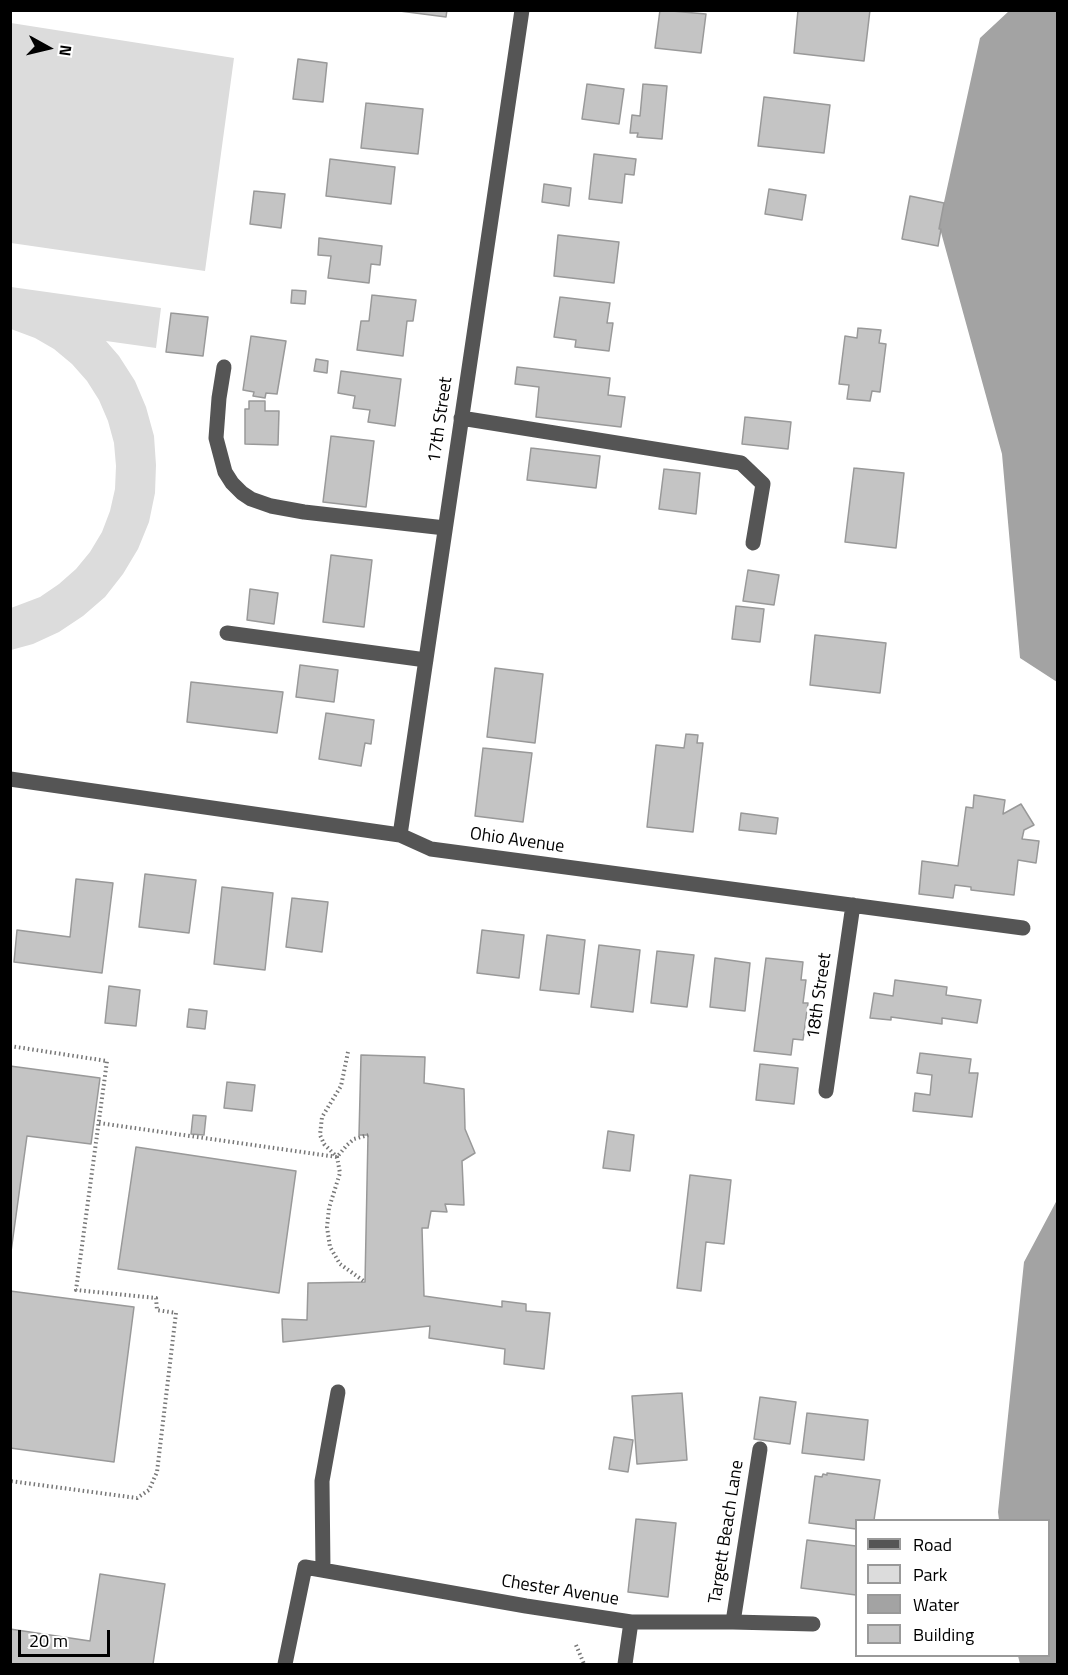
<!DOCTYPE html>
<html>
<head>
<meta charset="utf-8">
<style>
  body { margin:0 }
  #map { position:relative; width:1068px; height:1675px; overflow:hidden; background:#fff; font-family:"Titillium Web",sans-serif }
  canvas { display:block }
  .frame { position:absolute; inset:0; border:12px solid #000; pointer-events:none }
  .legend { position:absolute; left:855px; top:1519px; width:195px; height:138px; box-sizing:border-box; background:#fff; border:2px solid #999; margin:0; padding:8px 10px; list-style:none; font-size:18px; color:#000 }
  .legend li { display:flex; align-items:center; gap:12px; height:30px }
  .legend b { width:30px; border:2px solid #999 }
  .north { position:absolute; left:18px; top:18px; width:60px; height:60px; -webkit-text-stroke:4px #fff; paint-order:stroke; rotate:98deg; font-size:16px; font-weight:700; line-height:24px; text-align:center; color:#000 }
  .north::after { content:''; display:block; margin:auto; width:21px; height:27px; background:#000; clip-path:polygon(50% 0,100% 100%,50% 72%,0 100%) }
  .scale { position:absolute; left:18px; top:1630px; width:92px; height:27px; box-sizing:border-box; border:3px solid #000; border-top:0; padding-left:8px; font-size:18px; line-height:21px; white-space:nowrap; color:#000; -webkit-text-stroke:4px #fff; paint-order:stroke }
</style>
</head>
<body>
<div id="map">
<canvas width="1068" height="1675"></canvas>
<div class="frame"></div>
<ul class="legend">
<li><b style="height:8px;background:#555"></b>Road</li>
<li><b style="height:16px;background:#dcdcdc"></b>Park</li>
<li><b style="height:16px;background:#a3a3a3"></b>Water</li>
<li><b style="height:16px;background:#c4c4c4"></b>Building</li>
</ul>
<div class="north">N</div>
<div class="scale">20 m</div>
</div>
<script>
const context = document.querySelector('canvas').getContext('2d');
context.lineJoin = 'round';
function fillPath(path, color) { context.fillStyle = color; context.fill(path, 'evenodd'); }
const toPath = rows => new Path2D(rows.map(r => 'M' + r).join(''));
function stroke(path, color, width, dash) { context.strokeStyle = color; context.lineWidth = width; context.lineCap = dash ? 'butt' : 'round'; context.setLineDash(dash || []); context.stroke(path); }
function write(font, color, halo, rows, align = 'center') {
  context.font = font + ' "Titillium Web",sans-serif'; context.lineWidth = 6; context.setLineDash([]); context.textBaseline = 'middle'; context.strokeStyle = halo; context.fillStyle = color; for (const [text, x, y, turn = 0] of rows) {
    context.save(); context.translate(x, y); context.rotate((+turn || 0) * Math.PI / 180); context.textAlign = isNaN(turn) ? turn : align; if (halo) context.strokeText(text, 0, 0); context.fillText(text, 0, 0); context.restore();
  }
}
fillPath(toPath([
  [11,23,234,58,205,271,11,243],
  [11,287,161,308,156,348,106,341,119,356,135,381,146,407,154,436,156,465,155,493,149,522,138,549,123,574,105,597,83,616,59,632,33,644,11,650,11,608,40,597,59,584,76,569,90,552,102,532,110,511,115,489,116,466,114,443,108,421,99,400,87,381,72,364,54,349,35,338,11,329]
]), '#dcdcdc');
fillPath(toPath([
  [1009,11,1057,11,1057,682,1020,658,1002,454,939,225,980,38],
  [1057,1200,1057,1664,1020,1664,1018,1656,1048,1656,1048,1520,999,1520,998,1512,1024,1262]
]), '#a3a3a3');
const building = toPath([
  [392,10,447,10,446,17,392,10],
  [660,10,706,14,701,53,655,48,660,10],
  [798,10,870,10,864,61,794,53,798,10],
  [298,59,327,63,323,102,293,99,298,59],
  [587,84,624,89,619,124,582,119,587,84],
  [643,84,667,86,662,139,637,137,638,133,630,133,632,115,640,116,643,84],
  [764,97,830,105,824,153,758,146,764,97],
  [366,103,423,109,418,154,361,148,366,103],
  [594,154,636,159,634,175,625,174,622,203,589,199,594,154],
  [330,159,395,167,391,204,326,196,330,159],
  [544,184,571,188,569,206,542,202,544,184],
  [769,189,806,195,802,220,765,214,769,189],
  [254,191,285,194,281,228,250,224,254,191],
  [910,196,944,203,939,229,941,229,938,246,902,239,910,196],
  [558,235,619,242,614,283,554,276,558,235],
  [319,238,382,246,380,265,371,264,369,283,328,278,331,256,318,255,319,238],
  [292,290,306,291,305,304,291,303,292,290],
  [372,295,416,300,413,321,407,321,403,356,357,350,361,321,369,321,372,295],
  [560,297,610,303,607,323,613,323,609,351,575,347,576,340,554,337,560,297],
  [171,313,208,317,203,356,166,352,171,313],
  [858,328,881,330,879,343,886,344,880,392,872,391,870,401,847,399,849,385,839,384,845,336,857,338,858,328],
  [251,336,286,341,277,394,266,393,265,398,253,396,254,392,243,390,251,336],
  [316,359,328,361,327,373,314,371,316,359],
  [517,367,610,378,608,395,625,397,621,427,536,417,539,387,515,384,517,367],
  [341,371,401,379,395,426,368,422,370,410,353,408,355,396,338,393,341,371],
  [249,401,265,401,265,411,279,411,278,445,245,444,245,409,249,409,249,401],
  [745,417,791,422,788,449,742,444,745,417],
  [331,436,374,441,366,507,323,502,331,436],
  [531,448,600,456,596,488,527,480,531,448],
  [854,468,904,473,896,548,845,542,854,468],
  [664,469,700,473,696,514,659,509,664,469],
  [331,555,372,560,364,627,323,622,331,555],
  [748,570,779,575,774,605,743,601,748,570],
  [250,589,278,593,274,624,247,620,250,589],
  [736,606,764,609,760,642,732,639,736,606],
  [815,635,886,643,880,693,810,685,815,635],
  [300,665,338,670,334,702,296,697,300,665],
  [495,668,543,674,535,743,487,737,495,668],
  [191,682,283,692,277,733,187,722,191,682],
  [326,713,374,720,371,744,365,743,361,766,319,759,326,713],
  [686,734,698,735,697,743,703,743,693,832,647,827,656,745,684,748,686,734],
  [483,748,532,753,523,822,475,816,483,748],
  [974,795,1005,800,1003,814,1021,804,1034,825,1024,830,1022,839,1039,841,1036,863,1018,860,1014,895,971,890,971,887,955,885,953,898,919,894,922,861,958,866,966,807,973,808,974,795],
  [741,813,778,818,776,834,739,830,741,813],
  [145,874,196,880,189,933,139,927,145,874],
  [76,879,113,883,102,973,14,962,17,930,70,937,76,879],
  [222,887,273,893,265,970,214,964,222,887],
  [292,898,328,902,322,952,286,947,292,898],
  [482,930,524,935,519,978,477,973,482,930],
  [547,935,585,940,579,994,540,990,547,935],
  [599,945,640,950,633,1012,591,1007,599,945],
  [657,951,694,955,687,1007,651,1003,657,951],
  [715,958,750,963,745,1011,710,1007,715,958],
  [766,958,803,962,801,980,806,980,803,1003,808,1003,803,1040,793,1039,791,1055,754,1051,766,958],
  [895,980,947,987,946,995,981,1000,977,1023,942,1018,942,1024,891,1017,891,1020,870,1018,874,993,893,996,895,980],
  [109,986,140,990,136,1026,105,1023,109,986],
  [189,1009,207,1011,205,1029,187,1027,189,1009],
  [920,1053,971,1059,969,1073,978,1073,972,1117,913,1111,915,1093,930,1095,932,1075,917,1073,920,1053],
  [361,1055,425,1057,424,1083,464,1089,465,1129,475,1153,462,1161,464,1205,445,1204,447,1212,431,1211,428,1228,422,1228,424,1296,502,1307,502,1301,526,1304,526,1311,550,1313,544,1369,504,1364,505,1349,429,1338,430,1326,283,1342,282,1319,307,1320,308,1283,365,1282,368,1135,359,1135,361,1055],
  [760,1064,798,1068,794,1104,756,1100,760,1064],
  [10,1066,100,1078,91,1144,27,1136,10,1259,10,1066],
  [227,1082,255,1085,252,1111,224,1108,227,1082],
  [193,1115,206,1116,204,1135,191,1134,193,1115],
  [608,1131,634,1135,630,1171,603,1168,608,1131],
  [136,1147,296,1171,279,1293,118,1269,136,1147],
  [690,1175,731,1180,724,1244,706,1242,701,1291,677,1288,690,1175],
  [10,1291,134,1307,114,1462,10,1448,10,1291],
  [682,1393,687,1460,637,1464,632,1396,682,1393],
  [760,1397,796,1402,790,1444,754,1439,760,1397],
  [807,1413,868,1420,864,1460,802,1453,807,1413],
  [614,1437,633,1440,628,1472,609,1469,614,1437],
  [827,1473,880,1480,874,1520,856,1520,856,1529,809,1523,815,1476,822,1477,823,1474,827,1475,827,1473],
  [636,1519,676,1523,668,1597,628,1592,636,1519],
  [807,1540,856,1546,856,1595,801,1588,807,1540],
  [100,1574,165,1584,153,1664,10,1664,10,1629,90,1641,100,1574]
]);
fillPath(building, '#c4c4c4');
stroke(building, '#999', 1.5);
stroke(toPath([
  [10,1046,107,1061,76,1290,156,1298,157,1310,176,1313,157,1472,149,1490,137,1498,10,1481],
  [348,1052,341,1086,322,1117,320,1135,324,1144,337,1157,340,1173,329,1208,327,1227,330,1247,340,1264,365,1282],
  [99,1123,337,1157,347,1145,354,1139,368,1135],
  [576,1645,584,1664]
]), '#777', 4, [1.5, 3]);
stroke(toPath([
  [224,367,219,398,216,438,225,472,232,483,242,493,251,499,271,506,304,512,445,528],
  [461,418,741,463,763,484,753,543],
  [227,633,426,660],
  [10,779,400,835,431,849,1023,928],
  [400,835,522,10],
  [826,1091,853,905],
  [323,1570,322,1481,338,1392],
  [733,1622,760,1449],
  [285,1664,305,1567,526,1606,631,1622,733,1622,813,1624],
  [625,1664,631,1622]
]), '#555', 15);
write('18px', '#000', '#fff', [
  ["17th Street",441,420,-82],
  ["Ohio Avenue",517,841,8],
  ["18th Street",820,996,-82],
  ["Targett Beach Lane",727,1532,-81],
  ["Chester Avenue",560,1591,9]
]);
</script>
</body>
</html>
